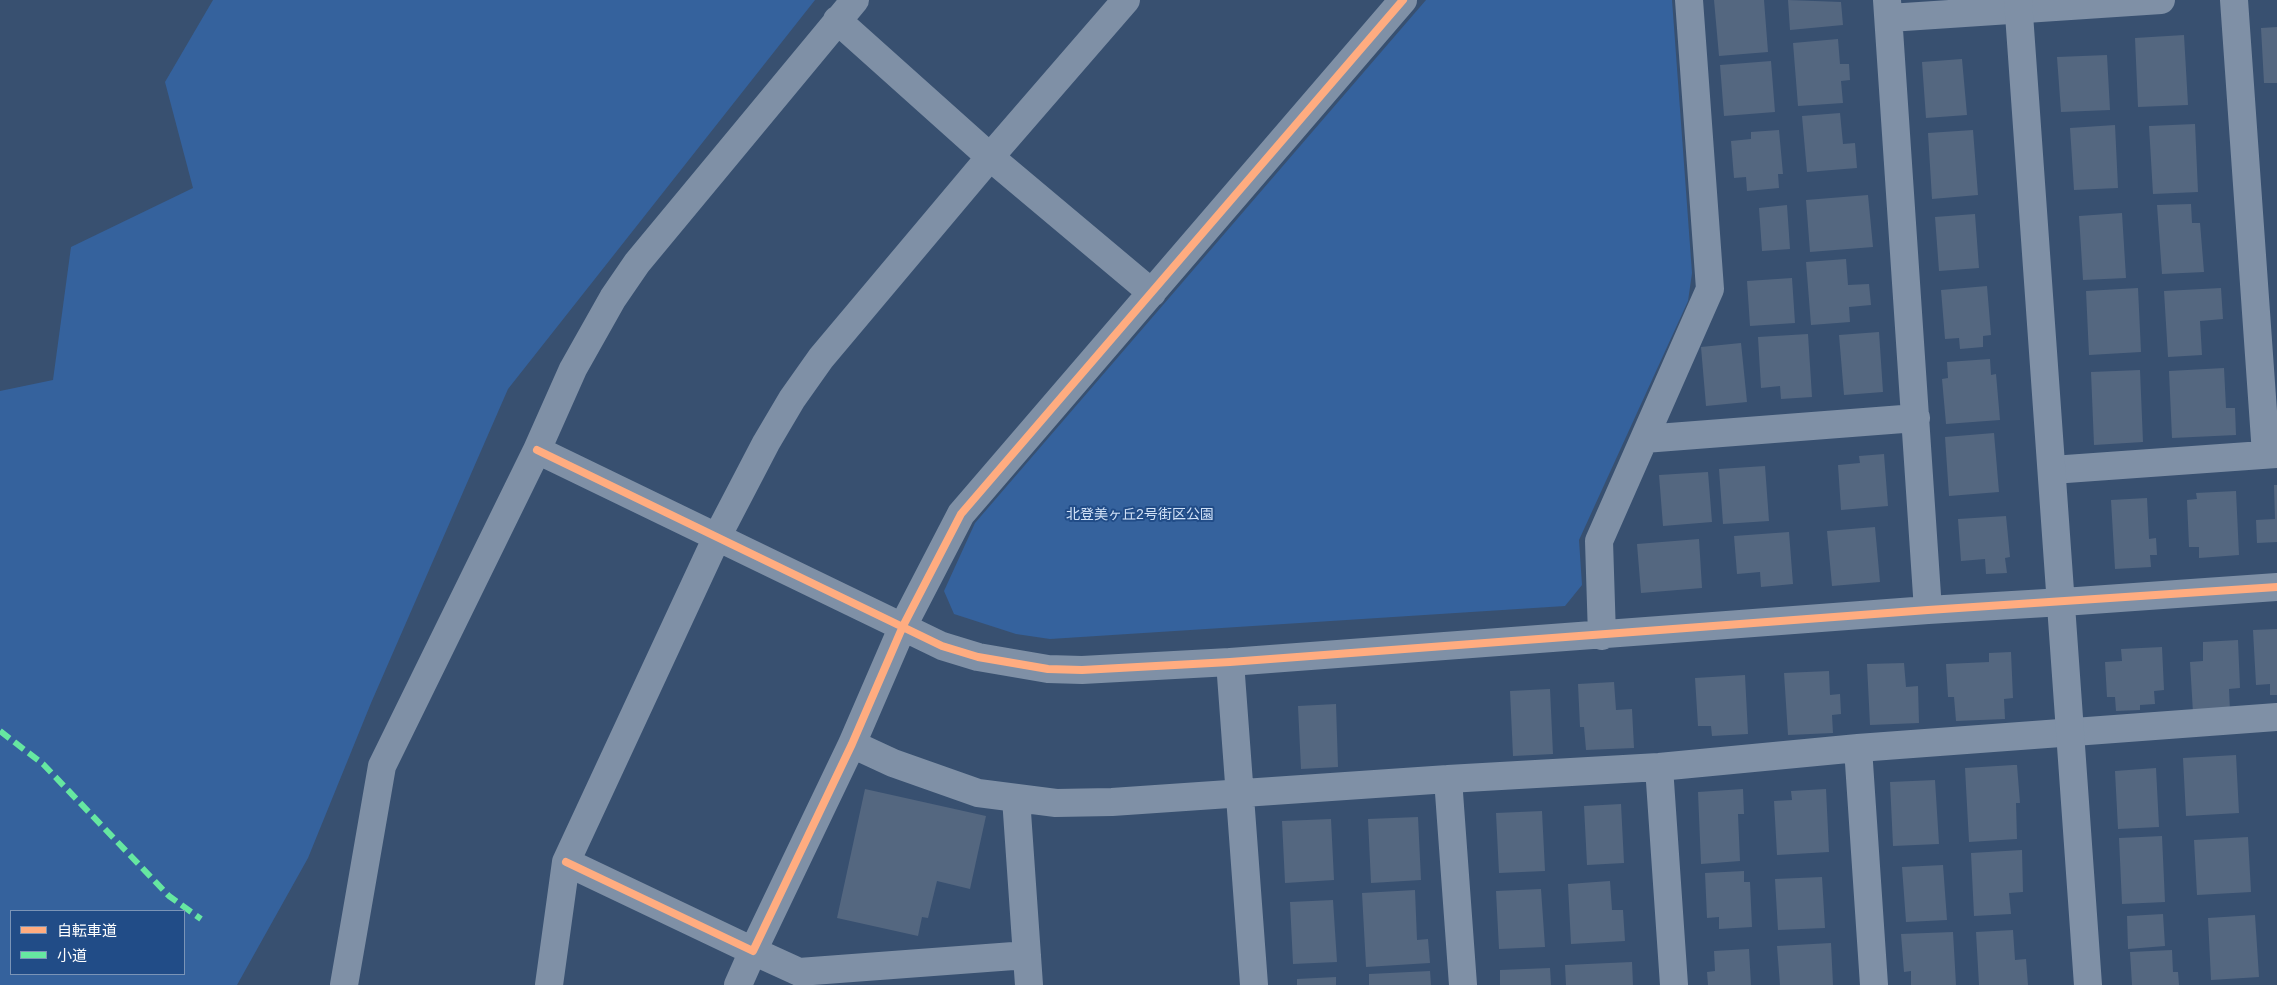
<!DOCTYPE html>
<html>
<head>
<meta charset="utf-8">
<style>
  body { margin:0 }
  #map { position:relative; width:2277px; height:985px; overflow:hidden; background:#385070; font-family:Arial,"Noto Sans JP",sans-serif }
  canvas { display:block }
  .legend { position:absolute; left:10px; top:910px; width:175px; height:65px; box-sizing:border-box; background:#214c87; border:1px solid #7a94b7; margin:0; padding:6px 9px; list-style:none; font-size:15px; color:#fff }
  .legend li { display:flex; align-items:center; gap:10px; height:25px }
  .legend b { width:25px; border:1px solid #7a94b7 }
</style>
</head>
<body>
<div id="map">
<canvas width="2277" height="985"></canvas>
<ul class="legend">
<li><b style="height:6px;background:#ffac80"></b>自転車道</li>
<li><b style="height:6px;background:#66e7a1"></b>小道</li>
</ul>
</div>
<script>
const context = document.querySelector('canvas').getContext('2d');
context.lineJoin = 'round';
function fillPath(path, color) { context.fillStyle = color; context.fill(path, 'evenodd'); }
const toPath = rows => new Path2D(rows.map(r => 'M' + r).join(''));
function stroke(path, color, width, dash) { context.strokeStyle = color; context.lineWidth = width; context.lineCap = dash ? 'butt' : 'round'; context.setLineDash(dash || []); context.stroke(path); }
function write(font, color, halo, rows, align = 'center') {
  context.font = font + ' Arial,"Noto Sans JP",sans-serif'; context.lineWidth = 4; context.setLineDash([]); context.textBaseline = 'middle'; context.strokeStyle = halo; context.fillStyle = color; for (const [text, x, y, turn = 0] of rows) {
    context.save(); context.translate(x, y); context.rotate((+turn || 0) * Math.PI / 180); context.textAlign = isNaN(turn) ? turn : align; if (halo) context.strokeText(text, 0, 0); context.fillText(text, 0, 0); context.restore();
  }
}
fillPath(toPath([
  [213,0,815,0,508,389,371,703,308,858,237,985,0,985,0,391,53,380,71,247,193,188,165,82],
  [11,911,184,911,184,974,11,974],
  [1426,0,1672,0,1692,273,1688,301,1579,540,1582,585,1565,606,1050,639,1016,634,954,614,944,591,975,523]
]), '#35629d');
fillPath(toPath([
  [1714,0,1764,0,1768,52,1719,56],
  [1788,0,1841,2,1843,25,1790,30],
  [2277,27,2277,83,2264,83,2261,28],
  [2184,35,2188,105,2138,107,2135,38],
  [1838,39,1840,64,1849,64,1850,80,1841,81,1843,103,1798,106,1793,43],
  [2107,55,2110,110,2061,112,2057,57],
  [1962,59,1967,115,1926,118,1922,62],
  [1771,61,1775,112,1724,116,1720,65],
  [1840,113,1843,144,1855,143,1857,168,1807,172,1802,116],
  [2195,124,2198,192,2153,194,2149,126],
  [2115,125,2118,188,2074,190,2070,128],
  [1779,130,1783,174,1778,174,1779,188,1747,191,1746,177,1734,178,1731,141,1751,139,1751,132],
  [1973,130,1978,195,1932,199,1928,133],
  [1868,195,1873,247,1810,252,1806,200],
  [2191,204,2192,223,2200,223,2204,272,2162,274,2157,205],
  [1787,205,1790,249,1762,251,1759,208],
  [2122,213,2126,278,2083,280,2079,216],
  [1975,214,1979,268,1939,271,1935,217],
  [1846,259,1848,285,1869,284,1871,305,1849,307,1850,322,1811,325,1806,262],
  [1792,278,1795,323,1750,326,1747,281],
  [1987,286,1991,335,1983,336,1983,347,1960,349,1959,338,1945,339,1941,290],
  [2138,288,2141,352,2089,355,2086,291],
  [2221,288,2223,319,2200,321,2202,355,2168,357,2164,291],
  [1879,332,1883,392,1844,395,1839,335],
  [1808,334,1812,397,1781,399,1780,386,1761,388,1758,337],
  [1741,343,1747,402,1706,406,1701,347],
  [1990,359,1991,375,1996,374,2000,420,1946,424,1942,379,1948,378,1947,362],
  [2224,368,2226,408,2235,408,2236,435,2172,438,2169,371],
  [2140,370,2143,442,2094,445,2091,372],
  [1994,433,1999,492,1949,496,1945,437],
  [1884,454,1888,506,1841,510,1838,465,1860,463,1859,456],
  [1765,466,1769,521,1723,524,1719,469],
  [1708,472,1712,522,1663,526,1659,475],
  [2274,485,2277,485,2277,542,2257,543,2256,520,2275,519],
  [2236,491,2239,555,2199,558,2199,547,2189,547,2187,500,2197,499,2196,493],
  [2147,498,2149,539,2156,538,2157,555,2150,555,2151,567,2115,569,2111,500],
  [2006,516,2010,557,2005,558,2007,573,1986,574,1985,559,1961,561,1958,519],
  [1875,527,1880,582,1832,586,1827,531],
  [1789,532,1793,584,1761,587,1760,572,1737,574,1734,536],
  [1699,539,1702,588,1641,593,1637,544],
  [2277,629,2277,695,2270,695,2270,684,2256,685,2253,630],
  [2238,640,2240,688,2229,689,2230,711,2193,713,2190,662,2203,661,2203,642],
  [2162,647,2164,690,2154,691,2155,704,2140,705,2140,710,2116,711,2115,697,2107,697,2105,662,2122,661,2121,649],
  [2011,652,2013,698,2004,699,2005,719,1956,721,1954,697,1948,697,1946,664,1989,662,1989,653],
  [1904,663,1906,687,1918,686,1919,723,1870,725,1867,664],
  [1829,671,1830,695,1840,694,1841,714,1832,715,1833,733,1788,735,1784,673],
  [1745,675,1748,734,1712,736,1711,726,1698,726,1695,678],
  [1614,682,1616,710,1632,709,1634,748,1586,750,1584,727,1580,727,1578,684],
  [1550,689,1553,754,1513,756,1510,691],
  [1336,704,1338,767,1301,769,1298,706],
  [2236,755,2239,813,2186,816,2183,758],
  [2013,765,2017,765,2020,803,2016,803,2017,839,1969,842,1965,768],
  [2156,768,2159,827,2118,829,2115,771],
  [1935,780,1939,844,1893,846,1890,782],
  [865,789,986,816,970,889,937,881,928,918,922,917,918,936,837,918],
  [1743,789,1744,814,1738,814,1740,861,1701,864,1698,792],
  [1826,789,1829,852,1777,855,1774,801,1792,800,1791,791],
  [1621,804,1624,863,1587,865,1584,806],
  [1542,811,1545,871,1499,873,1496,813],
  [1418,817,1421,880,1371,883,1368,819],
  [1331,819,1334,880,1285,883,1282,821],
  [2162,836,2165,902,2122,904,2119,838],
  [2248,837,2251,892,2197,895,2194,840],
  [2022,850,2023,892,2009,893,2011,914,1974,916,1971,853],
  [1943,865,1947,920,1906,922,1902,867],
  [1744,871,1744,882,1750,882,1752,927,1719,929,1719,917,1707,918,1705,873],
  [1822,877,1825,928,1778,930,1775,879],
  [1610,881,1612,910,1623,910,1625,941,1571,944,1568,884],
  [1541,889,1545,947,1499,949,1496,891],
  [1415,890,1417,940,1428,939,1430,963,1366,967,1362,893],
  [1333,900,1337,962,1293,964,1290,902],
  [2163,914,2165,946,2128,949,2127,916],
  [2255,915,2259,977,2211,980,2208,918],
  [2013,930,2015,960,2026,959,2028,985,1979,985,1976,932],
  [1953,932,1956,985,1911,985,1911,971,1904,972,1901,934],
  [1831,943,1833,985,1780,985,1777,946],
  [1749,949,1751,985,1708,985,1707,972,1715,971,1714,951],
  [2172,950,2173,972,2178,972,2179,985,2132,985,2130,952],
  [1632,962,1633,985,1566,985,1565,965],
  [1550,968,1551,985,1500,985,1500,970],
  [1430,971,1431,985,1369,985,1369,974],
  [1336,977,1336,985,1297,985,1297,979]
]), '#546780');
stroke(toPath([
  [1887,0,1928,610],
  [2234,0,2266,454],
  [1889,18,2161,0],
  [837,20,990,157,1152,293],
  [1644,439,1916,418],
  [537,450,942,646,978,657,1048,669,1082,670,1230,662,1928,610,2063,602],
  [2052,470,2277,454],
  [1602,636,1599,541,1710,289,1689,0],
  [1230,662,1254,985],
  [852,744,893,763,978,793,1056,803,1112,802,1448,779,1659,767,1858,748,2277,717],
  [1858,748,1874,985],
  [1659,767,1674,985],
  [1448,779,1463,985],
  [1016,798,1029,985],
  [566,862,753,951,852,744,903,626,961,514,1403,0],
  [344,985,382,766,537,450,573,369,613,298,637,263,855,0],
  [549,985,566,862,717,537,766,443,792,399,821,358,990,157,1126,0],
  [738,985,753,951,799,972,1027,955]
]), '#7f90a6', 28);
stroke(toPath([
  [2018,0,2088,985],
  [2063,602,2277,587]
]), '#7f90a6', 28);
stroke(toPath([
  [0,731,43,764,169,896,201,919]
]), '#66e7a1', 6, [12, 6]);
stroke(toPath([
  [537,450,942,646,978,657,1048,669,1082,670,1230,662,1928,610,2277,587],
  [566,862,753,951,852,744,903,626,961,514,1403,0]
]), '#ffac80', 8);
write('14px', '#d0e1f7', '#214c87', [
  ["北登美ヶ丘2号街区公園",1140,515]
]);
</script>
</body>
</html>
